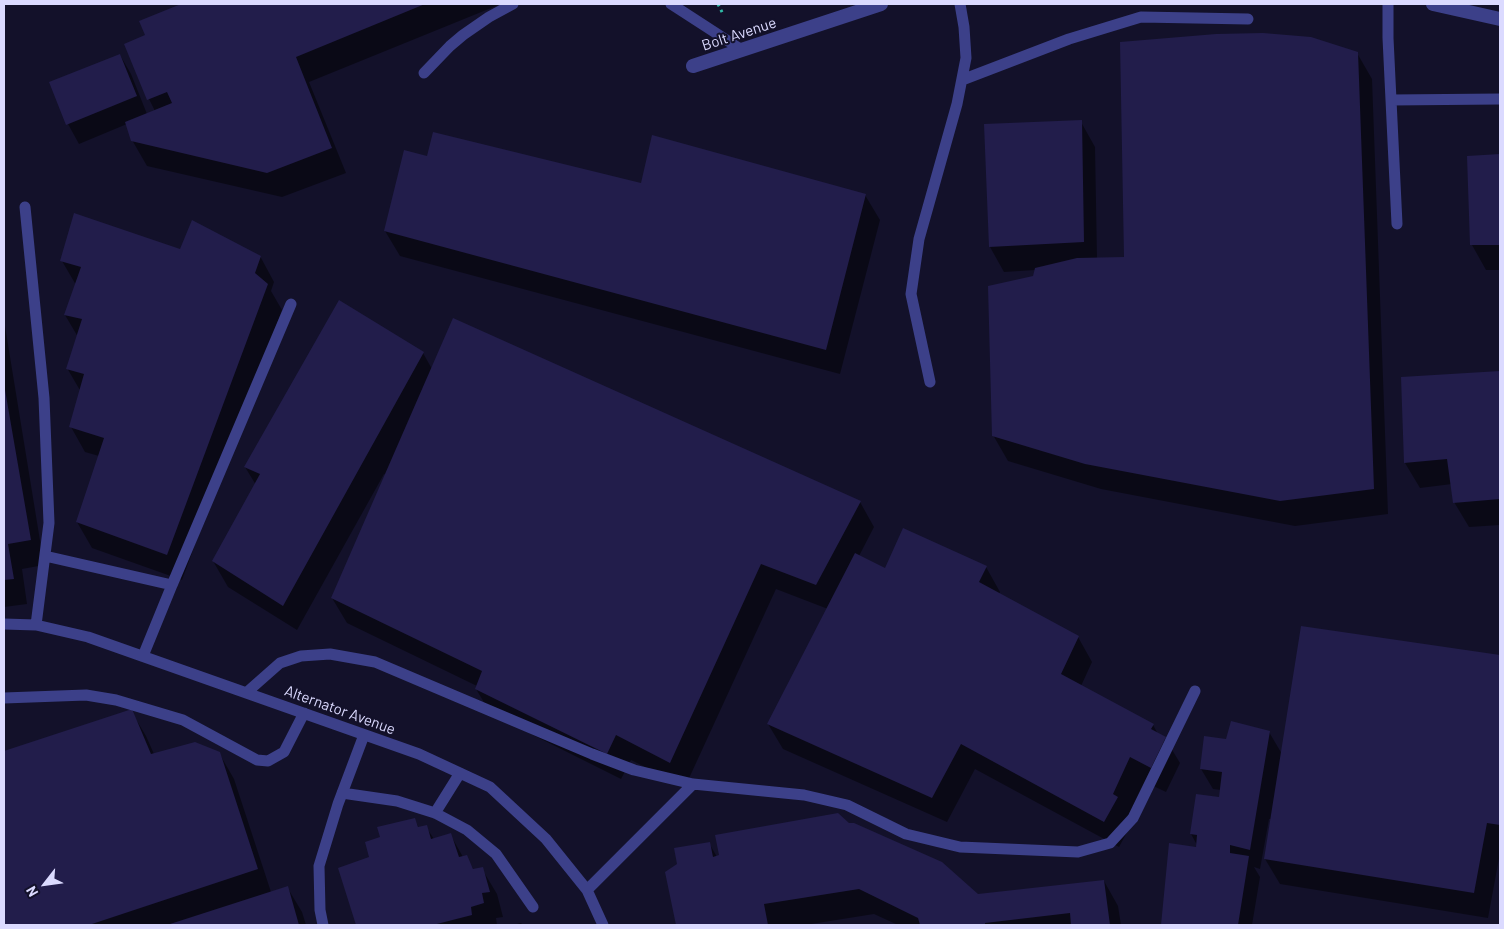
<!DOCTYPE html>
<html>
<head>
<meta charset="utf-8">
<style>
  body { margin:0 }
  #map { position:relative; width:1504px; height:929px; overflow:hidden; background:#13112a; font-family:Barlow,sans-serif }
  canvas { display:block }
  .frame { position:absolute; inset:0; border:5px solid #dbdaff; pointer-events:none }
  .north { position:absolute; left:20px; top:859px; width:50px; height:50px; -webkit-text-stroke:4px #13112a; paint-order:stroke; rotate:240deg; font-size:14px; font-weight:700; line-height:20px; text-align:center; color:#dbdaff }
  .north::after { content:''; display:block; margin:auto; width:18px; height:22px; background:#dbdaff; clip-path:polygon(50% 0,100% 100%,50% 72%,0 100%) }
</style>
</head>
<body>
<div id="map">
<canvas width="1504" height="929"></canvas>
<div class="frame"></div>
<div class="north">N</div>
</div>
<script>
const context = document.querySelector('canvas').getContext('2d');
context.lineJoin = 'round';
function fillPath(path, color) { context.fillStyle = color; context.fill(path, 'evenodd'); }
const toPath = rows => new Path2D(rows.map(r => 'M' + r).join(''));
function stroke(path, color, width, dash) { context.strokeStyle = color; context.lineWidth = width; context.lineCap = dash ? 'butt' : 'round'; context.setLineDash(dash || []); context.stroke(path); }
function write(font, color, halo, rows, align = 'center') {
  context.font = font + ' Barlow,sans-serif'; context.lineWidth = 4; context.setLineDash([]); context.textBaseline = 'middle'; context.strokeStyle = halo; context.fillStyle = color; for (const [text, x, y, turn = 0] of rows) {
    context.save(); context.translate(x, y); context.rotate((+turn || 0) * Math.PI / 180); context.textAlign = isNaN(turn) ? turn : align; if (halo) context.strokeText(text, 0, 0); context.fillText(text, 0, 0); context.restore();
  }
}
fillPath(toPath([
  [184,4,501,4,309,82,346,173,282,197,147,166,132,140,127,124,79,144,68,124,120,55,131,74,147,114,155,111,149,99,146,36,141,21],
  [1357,53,1372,79,1388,514,1295,526,1101,489,1008,461,993,435,1035,270,1004,272,990,247,985,125,1081,122,1095,147,1097,258,1125,258],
  [1500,155,1500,270,1486,270,1472,245,1469,157],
  [427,158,641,185,865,195,880,220,840,374,400,256,385,231],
  [181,250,260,256,274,282,271,291,282,310,182,580,92,548,77,522,99,456,85,452,71,427,81,392,67,368,78,337,65,315,76,285,62,261],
  [4,320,44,565,22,569,27,604,4,607],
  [423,353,432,369,860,502,874,527,859,556,885,570,986,567,1000,592,999,595,1078,637,1092,662,1081,686,1153,725,1158,734,1165,738,1180,763,1166,792,1145,782,1132,823,1119,847,975,769,947,822,783,749,768,724,828,609,776,589,685,787,631,760,621,779,491,714,476,689,477,686,347,623,332,598,386,475,384,474,297,630,228,587,213,561,256,485,245,467],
  [1500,372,1500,525,1469,527,1454,502,1452,484,1420,488,1405,463,1402,378],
  [1302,627,1500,656,1500,853,1488,918,1280,884,1265,859,1271,819,1269,819,1260,869,1254,867,1260,877,1252,925,1162,925,1170,844,1197,849,1197,845,1191,834,1220,799,1221,790,1213,789,1201,769,1227,740,1269,732,1282,754],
  [131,711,146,736,154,754,219,753,234,779,271,892,287,887,302,912,306,925,4,925,4,753],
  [415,820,419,828,426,827,434,839,450,834,463,857,466,857,474,870,482,869,497,894,503,917,496,918,497,925,357,925,339,869,370,858,382,838],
  [849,825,977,895,1104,881,1118,906,1121,925,898,925,874,914,805,925,678,925,666,873,709,843,717,857],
  [521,923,523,925,513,925]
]), '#0007');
fillPath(toPath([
  [181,4,425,4,296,57,332,148,267,173,131,141,125,122,172,103,167,92,147,100,124,44,145,35,139,21],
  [1263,33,1311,37,1358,52,1374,489,1280,501,1085,464,992,436,988,286,1033,276,1035,268,1077,258,1124,257,1120,42,1216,34],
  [120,54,137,96,66,125,49,82],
  [1082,120,1084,242,989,247,984,124],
  [433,132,641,183,652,135,866,194,826,350,384,231,404,150,427,156],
  [1500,154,1500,245,1470,245,1467,156],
  [74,213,180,249,192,220,261,256,255,273,268,284,167,555,76,522,104,438,69,427,84,374,66,369,82,319,64,315,81,267,60,261],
  [339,300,424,352,283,606,212,561,260,474,244,467],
  [453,318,861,501,816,585,761,564,670,763,616,735,607,754,475,689,482,671,331,598],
  [1500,371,1500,499,1453,503,1447,459,1404,463,1401,377],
  [4,384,31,540,8,544,14,579,4,580],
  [903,528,987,566,979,582,1079,636,1061,674,1154,724,1151,729,1166,737,1151,768,1130,757,1113,794,1118,797,1104,822,961,744,932,798,767,724,855,553,885,568],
  [1301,626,1500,655,1500,825,1487,823,1474,893,1264,859],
  [132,709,151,754,195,742,220,752,258,869,89,925,4,925,4,751],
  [1231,721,1270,731,1250,850,1230,845,1230,853,1249,856,1238,925,1161,925,1169,843,1196,847,1197,835,1190,834,1196,794,1219,797,1222,772,1200,769,1204,736,1226,739],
  [838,813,849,823,854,823,942,862,978,894,1104,880,1110,925,1071,925,1070,913,985,923,985,925,920,925,918,918,859,889,764,904,768,925,676,925,665,872,677,864,674,848,710,842,713,857,719,855,715,835],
  [415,818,418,827,427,825,431,839,451,833,459,857,467,855,473,869,483,867,490,892,482,893,484,903,471,907,472,915,433,925,356,925,338,868,369,857,365,842,380,837,377,827],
  [288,886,299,925,167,925]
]), '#221d4b');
stroke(toPath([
  [718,4,723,14]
]), '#31bca7', 3, [2.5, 4]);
stroke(toPath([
  [671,4,742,50],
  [1388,4,1388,38,1397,224],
  [424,73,450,46,463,35,489,17,513,4],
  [962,80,1069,39,1141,17,1248,19],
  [1391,100,1500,99],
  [25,207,44,398,49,523,36,625],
  [930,382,911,294,919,239,957,104,966,58,964,27,960,4],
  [45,556,172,585,291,304],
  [4,624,36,625,88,637,419,754,490,787,546,839,587,890,603,925],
  [143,656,172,585],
  [246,693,280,663,301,656,330,654,375,662,592,754,634,770,693,784,804,795,847,805,906,834,960,847,1078,852,1110,843,1133,818,1195,691],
  [4,698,86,695,116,700,183,720,257,760,268,761,284,752,304,713],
  [342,793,397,801,435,813,467,830,496,854,533,907],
  [435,813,460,773],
  [587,890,693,784],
  [323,925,320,910,319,866,338,804,364,735]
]), '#3c4089', 11);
stroke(toPath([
  [1433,4,1500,19],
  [693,66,881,4]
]), '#3c4089', 14);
write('15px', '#dbdaff', '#13112a', [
  ["Bolt Avenue",739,34,-18],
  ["Alternator Avenue",340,710,20]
]);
</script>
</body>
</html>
